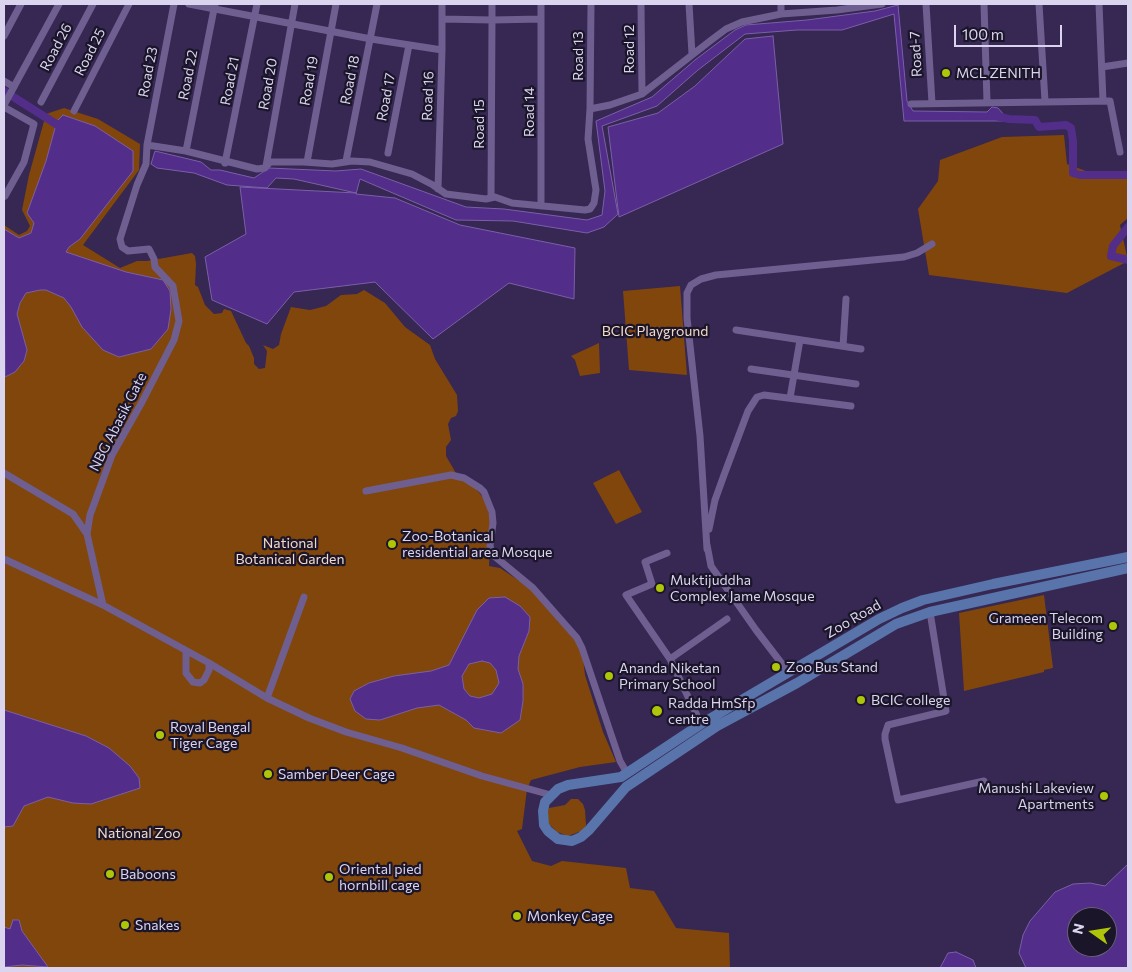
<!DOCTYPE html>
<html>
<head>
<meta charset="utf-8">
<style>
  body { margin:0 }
  #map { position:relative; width:1132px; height:972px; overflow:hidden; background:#362753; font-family:Commissioner,sans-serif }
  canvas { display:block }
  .frame { position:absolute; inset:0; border:5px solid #dbd4ef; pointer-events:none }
  .north { position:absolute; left:1067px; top:907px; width:50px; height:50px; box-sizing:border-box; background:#1b1529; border:1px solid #686178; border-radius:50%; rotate:283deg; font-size:14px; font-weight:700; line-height:20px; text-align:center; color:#dbd4ef }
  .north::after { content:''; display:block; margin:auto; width:18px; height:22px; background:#aec509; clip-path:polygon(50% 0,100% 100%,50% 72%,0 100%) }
  .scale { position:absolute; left:954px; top:25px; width:108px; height:22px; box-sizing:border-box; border:2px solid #dbd4ef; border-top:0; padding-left:6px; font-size:15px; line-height:18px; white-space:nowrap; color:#dbd4ef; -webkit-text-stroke:4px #1b1529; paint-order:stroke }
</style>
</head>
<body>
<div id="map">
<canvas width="1132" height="972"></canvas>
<div class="frame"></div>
<div class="north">N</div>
<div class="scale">100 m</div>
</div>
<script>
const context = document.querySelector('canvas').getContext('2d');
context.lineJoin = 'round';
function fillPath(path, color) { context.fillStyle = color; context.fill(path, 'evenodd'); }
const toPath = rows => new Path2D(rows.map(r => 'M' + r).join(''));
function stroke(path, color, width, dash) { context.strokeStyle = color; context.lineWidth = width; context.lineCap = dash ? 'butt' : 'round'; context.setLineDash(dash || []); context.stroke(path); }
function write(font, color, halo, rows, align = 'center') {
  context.font = font + ' Commissioner,sans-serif'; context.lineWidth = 4.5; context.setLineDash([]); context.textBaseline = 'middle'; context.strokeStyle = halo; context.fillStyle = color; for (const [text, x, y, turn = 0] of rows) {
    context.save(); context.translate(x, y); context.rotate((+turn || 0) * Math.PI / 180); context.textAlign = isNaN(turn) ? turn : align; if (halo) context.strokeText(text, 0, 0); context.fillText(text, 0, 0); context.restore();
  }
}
fillPath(toPath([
  [64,108,98,119,140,144,139,170,83,245,120,268,137,261,147,261,192,253,195,256,196,264,195,285,198,287,205,305,214,314,222,313,224,309,231,311,246,343,249,346,254,358,254,364,259,369,265,368,267,351,263,345,273,349,279,345,281,334,291,307,310,310,326,306,341,295,357,294,364,290,385,303,405,327,430,345,435,359,457,395,458,411,456,416,451,418,448,424,451,440,446,447,446,456,460,480,475,487,486,502,491,522,489,566,500,568,530,588,556,616,558,622,563,624,576,642,583,658,585,675,603,732,616,762,580,767,531,780,527,789,522,829,517,831,532,861,551,866,562,861,626,868,630,888,654,891,676,928,729,933,730,968,4,968,4,225,19,235,27,231,30,226,22,210,29,175,46,114],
  [1064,135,1067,164,1102,177,1128,179,1128,218,1120,225,1128,261,1067,293,929,275,918,209,938,181,940,160,1002,137],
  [680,286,687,375,629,370,623,291],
  [599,343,600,373,580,376,575,360,571,356],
  [619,470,642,512,616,524,593,483],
  [1044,595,1053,668,1044,670,1044,672,964,691,959,613],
  [571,799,578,799,583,804,585,810,586,825,584,830,568,836,557,832,547,822,546,812,549,808,565,805]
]), '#81460b');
const water = toPath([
  [898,5,907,101,913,111,987,112,992,107,998,108,1005,116,1005,121,904,121,894,14,842,30,797,30,745,34,698,70,657,106,602,126,618,214,604,227,587,233,513,221,456,220,360,179,356,194,395,198,460,225,575,248,574,299,509,283,433,339,375,282,294,292,267,324,212,300,205,257,246,234,240,187,356,193,294,179,276,178,267,188,227,185,194,173,157,168,151,164,155,151,201,162,211,170,220,170,254,178,269,168,336,171,361,169,466,207,504,209,587,220,602,215,605,191,596,121,652,97,695,60,735,30,746,25,807,20,875,11,898,5],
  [773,36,783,144,619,217,608,127,658,113,695,86,745,39,773,36],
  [63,115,95,126,133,151,133,171,80,239,69,247,66,252,126,272,163,280,170,291,171,309,168,329,151,349,119,357,103,350,82,327,71,307,64,298,46,290,40,290,26,293,20,303,17,314,27,350,24,361,15,372,5,377,4,229,19,238,31,233,34,223,27,213,46,161,57,121,63,115],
  [505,597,520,606,530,617,529,631,519,656,518,669,523,684,523,701,520,720,501,733,474,728,466,720,439,705,417,708,380,720,366,719,355,711,350,699,354,691,369,683,394,676,431,671,449,665,477,610,489,598,505,597],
  [482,661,490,663,496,670,499,683,492,694,479,698,470,696,464,689,462,676,469,664,482,661],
  [4,710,86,736,109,748,130,766,139,778,140,788,91,804,73,803,48,797,24,806,13,826,4,827,4,710],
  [1128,864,1128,968,1026,968,1019,953,1023,935,1030,921,1055,892,1073,884,1090,883,1105,886,1128,864],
  [1077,917,1107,917,1107,947,1077,947,1077,917],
  [13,920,19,920,22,931,48,967,22,965,4,967,4,927,10,929,13,920],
  [956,952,973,960,976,968,940,968,948,953,956,952]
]);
fillPath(water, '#522d89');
stroke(water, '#7b5fa8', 1);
stroke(toPath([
  [4,91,64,129],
  [996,116,1009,119,1035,120,1039,127,1066,125,1071,128,1073,141,1073,173,1080,175,1128,175],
  [1128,227,1113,246,1111,256,1128,260]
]), '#522d89', 8);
stroke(toPath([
  [189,4,371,39,442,50],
  [641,4,642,94],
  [689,4,692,54],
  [781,4,781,14],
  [926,4,932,103],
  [984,4,987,102],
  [1039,4,1045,101],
  [1099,4,1103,101],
  [442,19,492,20,492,4],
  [4,36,21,4],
  [1102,67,1128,63],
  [4,81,14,87],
  [41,102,93,4],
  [911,104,1110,101,1120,152],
  [4,105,59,4],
  [4,107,34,124,24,162,5,196],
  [590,109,591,4],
  [74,111,129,4],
  [147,145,186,151,257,169,265,168,270,162,304,162,332,164,352,161,370,162,412,174,433,185,446,194,486,199,495,197,512,203,585,210,590,209,594,203,596,190,588,139,590,109,610,105,642,94,710,41,726,29,742,22,781,14,837,10,882,4],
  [186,151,215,4],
  [388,153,409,45],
  [346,161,377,4],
  [307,162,336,4],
  [225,163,257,4],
  [266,166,295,4],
  [438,189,442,50,442,4],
  [491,198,492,20,541,19,541,4],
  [541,206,541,19],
  [736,330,861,349],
  [843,346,846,299],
  [751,369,856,384],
  [790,398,800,340],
  [4,473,73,514,87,534],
  [366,491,451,475,464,478,480,488,484,492,492,512,493,523,490,546,493,555,533,588,577,638,582,648,620,761,627,773],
  [709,529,715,500,724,475,748,411,757,397,764,395,851,406],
  [707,545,711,566,756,630,789,673],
  [707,549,700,436,687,318,687,293,691,285,701,279,716,275,904,257,917,253,932,244],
  [667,553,645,562,652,584,626,595,670,659],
  [4,559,103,605,209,663,267,698,309,718,346,732,402,748,482,776,551,795],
  [103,605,87,534,90,515,112,455,142,402,174,340,179,321,173,286,155,267,154,259,149,249,128,251,122,247,120,239,137,185,146,164,147,145,174,4],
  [930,612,946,711,888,725,885,734,885,739,898,800,984,781],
  [186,651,186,673,193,682,200,683,204,680,209,670,209,663],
  [267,698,304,597],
  [701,724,670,659,727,619]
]), '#6e5f90', 7);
stroke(toPath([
  [1128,557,993,584,923,600,902,608,879,619,701,724,621,777,568,785,558,789,545,802,543,811,544,825,548,831,558,839,572,841,581,837,589,830,626,787,717,726,797,683,896,624,930,612,1128,568]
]), '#5974aa', 10);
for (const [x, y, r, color] of [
  [946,73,5,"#aec509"],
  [392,544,5,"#aec509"],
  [660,588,5,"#aec509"],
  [1113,626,5,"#aec509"],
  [776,667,5,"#aec509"],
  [609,676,5,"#aec509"],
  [861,700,5,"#aec509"],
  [657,711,6,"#aec509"],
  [160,735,5,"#aec509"],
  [268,774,5,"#aec509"],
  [1104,796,5,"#aec509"],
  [110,874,5,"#aec509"],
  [329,877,5,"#aec509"],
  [517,916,5,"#aec509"],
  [125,925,5,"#aec509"]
]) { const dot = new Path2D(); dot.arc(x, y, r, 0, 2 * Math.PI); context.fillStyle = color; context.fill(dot); stroke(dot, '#1b1529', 2); }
write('14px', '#dbd4ef', '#1b1529', [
  ["Road 26",56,47,-62],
  ["Road 12",629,49,-90],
  ["Road 25",90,52,-63],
  ["Road-7",916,54,-93],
  ["Road 13",578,56,-90],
  ["Road 23",148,72,-79],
  ["Road 22",188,75,-79],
  ["Road 18",350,80,-79],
  ["Road 21",230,81,-79],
  ["Road 19",309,81,-80],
  ["Road 20",268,84,-80],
  ["Road 16",428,96,-88],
  ["Road 17",386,97,-79],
  ["Road 14",529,112,-90],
  ["Road 15",479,124,-90],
  ["NBG Abasik Gate",118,422,-63],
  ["Zoo Road",853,619,-30]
]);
write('14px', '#dbd4ef', '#1b1529', [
  ["MCL ZENITH",956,73],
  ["Zoo-Botanical",402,536],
  ["residential area Mosque",402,552],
  ["Muktijuddha",670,580],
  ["Complex Jame Mosque",670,596],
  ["Grameen Telecom",1103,618,"right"],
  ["Building",1103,634,"right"],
  ["Zoo Bus Stand",786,667],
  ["Ananda Niketan",619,668],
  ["Primary School",619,684],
  ["BCIC college",871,700],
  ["Radda HmSfp",668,703],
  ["centre",668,719],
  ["Royal Bengal",170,727],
  ["Tiger Cage",170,743],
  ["Samber Deer Cage",278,774],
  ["Manushi Lakeview",1094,788,"right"],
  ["Apartments",1094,804,"right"],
  ["Oriental pied",339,869],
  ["hornbill cage",339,885],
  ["Baboons",120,874],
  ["Monkey Cage",527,916],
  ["Snakes",135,925]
], 'left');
write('14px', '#f2dac9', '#1b1529', [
  ["BCIC Playground",655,331],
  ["National",290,543],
  ["Botanical Garden",290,559],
  ["National Zoo",139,833]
]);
</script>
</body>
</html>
